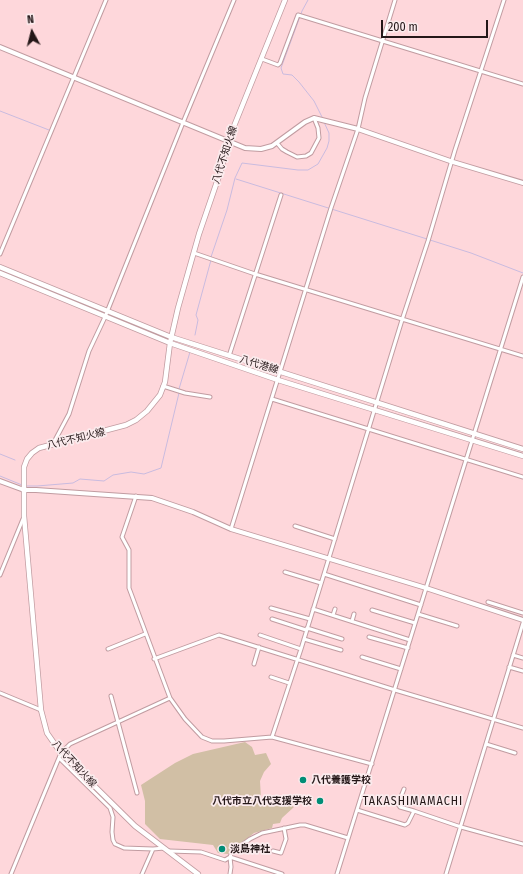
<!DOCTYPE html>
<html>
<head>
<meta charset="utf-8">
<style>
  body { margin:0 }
  #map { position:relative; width:523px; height:874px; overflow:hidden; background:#fed7db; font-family:"Fira Sans Condensed",sans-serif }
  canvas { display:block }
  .north { position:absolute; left:12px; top:12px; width:40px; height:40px; -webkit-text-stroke:3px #fbebed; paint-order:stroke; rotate:353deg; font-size:11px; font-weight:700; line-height:16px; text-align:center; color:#241718 }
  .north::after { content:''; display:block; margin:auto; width:14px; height:18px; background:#241718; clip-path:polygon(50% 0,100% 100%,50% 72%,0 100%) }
  .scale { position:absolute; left:381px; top:20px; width:107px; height:18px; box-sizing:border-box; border:2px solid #241718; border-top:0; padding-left:5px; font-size:12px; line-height:14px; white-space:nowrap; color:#241718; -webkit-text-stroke:3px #fbebed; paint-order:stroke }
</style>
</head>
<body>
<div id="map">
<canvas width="523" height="874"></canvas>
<div class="north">N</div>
<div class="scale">200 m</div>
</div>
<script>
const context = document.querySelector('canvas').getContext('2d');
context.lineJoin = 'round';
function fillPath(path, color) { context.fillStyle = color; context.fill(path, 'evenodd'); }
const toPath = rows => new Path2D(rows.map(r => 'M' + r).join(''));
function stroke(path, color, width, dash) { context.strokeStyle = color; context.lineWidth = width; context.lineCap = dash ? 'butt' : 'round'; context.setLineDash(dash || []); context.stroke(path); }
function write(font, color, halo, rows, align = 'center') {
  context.font = font + ' "Fira Sans Condensed","Noto Sans JP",sans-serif'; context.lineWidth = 3.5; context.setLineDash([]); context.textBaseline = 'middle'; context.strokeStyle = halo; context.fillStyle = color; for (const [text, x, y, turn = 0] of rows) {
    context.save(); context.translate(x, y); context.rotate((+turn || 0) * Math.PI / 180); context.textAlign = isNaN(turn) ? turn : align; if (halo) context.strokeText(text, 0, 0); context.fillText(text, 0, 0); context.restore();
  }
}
fillPath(toPath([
  [245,742,252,747,255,755,266,753,271,764,264,772,260,781,261,799,275,796,294,807,282,818,280,823,273,824,272,828,254,833,228,854,218,853,213,845,160,839,145,824,145,801,141,785,175,763,193,754]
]), '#d1bfa5');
stroke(toPath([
  [308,0,302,11,281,68,283,74,292,75,299,82,314,101,323,119],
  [0,111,49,130],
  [236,179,427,239],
  [430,240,471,253,523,273],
  [211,257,227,210,235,178,242,163,298,170,308,170,318,164,327,148,329,141,329,133,324,122],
  [195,335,198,320,196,315,211,260],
  [179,389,190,352],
  [0,454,15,460],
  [0,476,22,485],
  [27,486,37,486,73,483,80,479,104,481,113,475,131,472,144,474,161,468,179,393]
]), '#c9bbdf', 1);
const minor = toPath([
  [262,59,278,65,280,63,298,15,523,84],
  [277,143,282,149,287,152,297,157,306,156,311,153,319,138,318,128,314,118],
  [194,253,255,274,523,356],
  [0,254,106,0],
  [229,356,281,195],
  [163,386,185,393,210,397],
  [272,399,523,477],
  [53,444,69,414,89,351,105,317,182,125,234,0],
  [136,496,122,537,129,550,129,588,170,698,185,719,202,737,212,741,224,741,272,737,372,764],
  [295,526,335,539],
  [231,529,331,208,358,129,365,98,395,0],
  [285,572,321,583],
  [324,574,421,605],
  [0,575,23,519],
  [488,602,523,613],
  [271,608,310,619],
  [313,609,410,640],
  [372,610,415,623],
  [418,614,457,626],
  [333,615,335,609],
  [272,619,306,630],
  [352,621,354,614],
  [307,628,342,639],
  [260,635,301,649],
  [369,637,408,648],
  [304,639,341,650],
  [108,649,145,634],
  [513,655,523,658],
  [362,657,401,669],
  [154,659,219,635,395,690,523,728],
  [254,664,259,647],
  [509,667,523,671],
  [271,677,289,683],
  [0,693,41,710],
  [111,696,137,793],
  [272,737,301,649,402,320,428,241,455,150,504,0],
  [486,744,515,753],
  [59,758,110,808,113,817,112,832,113,840,115,844,124,848,153,849,164,848],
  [393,803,398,804,400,807,414,811],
  [398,804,404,789],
  [357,810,405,825,408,823,414,811,461,827,523,844],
  [169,851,201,852,225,860,230,857,282,874],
  [273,851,281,853,286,839,284,828],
  [11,874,61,753,70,744,170,698],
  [142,874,153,849],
  [230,874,231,867,230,857,232,852,250,839,262,833,300,825,305,825,348,838],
  [337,874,523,277],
  [446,874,523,623]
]);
const tertiary = toPath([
  [0,47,245,148,261,149,272,146,305,122,314,118,358,129,453,162,523,183],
  [0,481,24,490,36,490,152,498,193,512,231,529,426,588,523,620]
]);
const secondary = toPath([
  [0,267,171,337,523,449],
  [0,273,170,343,278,380,523,456],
  [198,874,135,826,61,753,47,733,41,710,24,516,24,467,27,459,32,453,39,448,126,425,136,420,147,411,160,395,165,382,170,343,178,308,199,234,221,170,228,141,285,0]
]);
stroke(minor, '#c19ca1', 5);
stroke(tertiary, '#c19ca1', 6);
stroke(secondary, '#c19ca1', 6);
stroke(minor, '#fff', 3);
stroke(tertiary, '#fff', 4);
stroke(secondary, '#fff', 4.5);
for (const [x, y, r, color] of [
  [303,780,4,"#008d76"],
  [320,801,4,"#008d76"],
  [222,849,4,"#008d76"]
]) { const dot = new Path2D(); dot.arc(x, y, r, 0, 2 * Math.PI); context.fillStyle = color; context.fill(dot); stroke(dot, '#fbebed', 1.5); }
write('10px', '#241718', '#fbebed', [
  ["八代不知火線",225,155,-72],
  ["八代港線",259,365,17],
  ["八代不知火線",76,439,-14],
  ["八代不知火線",74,764,47]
]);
write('bold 10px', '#241718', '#fbebed', [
  ["八代養護学校",311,780],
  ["八代市立八代支援学校",312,801,"right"],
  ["淡島神社",230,849]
], 'left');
context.letterSpacing = '1px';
write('12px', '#241718', '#fbebed', [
  ["TAKASHIMAMACHI",413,802]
]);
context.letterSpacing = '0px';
</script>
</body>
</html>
